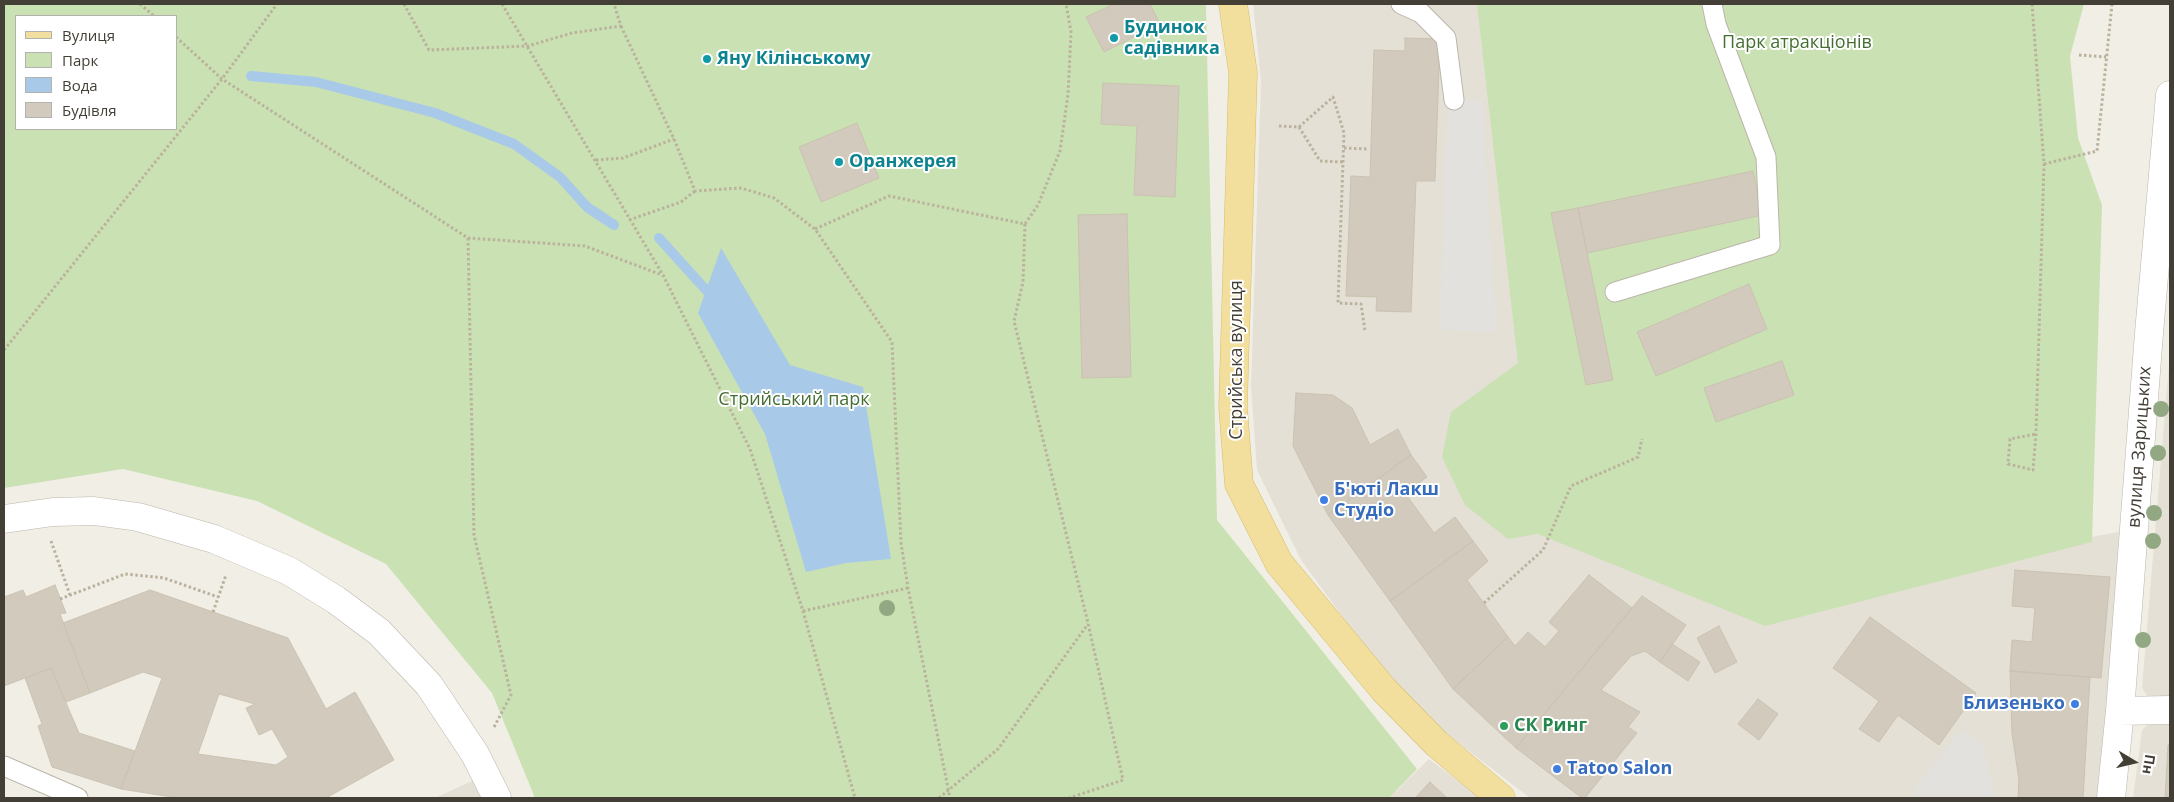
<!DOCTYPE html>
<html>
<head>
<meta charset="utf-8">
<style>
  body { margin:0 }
  #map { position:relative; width:2174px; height:802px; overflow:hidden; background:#f1eee6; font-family:"Open Sans",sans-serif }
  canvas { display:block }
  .frame { position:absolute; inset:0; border:5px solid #433f36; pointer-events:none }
  .legend { position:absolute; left:15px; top:15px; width:162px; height:115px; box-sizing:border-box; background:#fff; border:1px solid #b4b2af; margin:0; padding:6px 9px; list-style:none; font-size:15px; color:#433f36 }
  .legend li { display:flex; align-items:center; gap:10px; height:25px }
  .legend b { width:25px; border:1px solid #b4b2af }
  .north { position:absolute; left:2109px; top:737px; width:50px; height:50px; -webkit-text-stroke:4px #fff; paint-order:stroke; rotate:99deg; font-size:14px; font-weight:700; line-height:20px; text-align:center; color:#433f36 }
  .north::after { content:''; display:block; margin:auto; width:18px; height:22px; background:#433f36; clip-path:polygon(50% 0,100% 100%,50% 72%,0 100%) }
</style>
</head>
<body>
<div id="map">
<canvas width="2174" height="802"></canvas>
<div class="frame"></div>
<ul class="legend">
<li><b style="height:6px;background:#f3df9d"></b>Вулиця</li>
<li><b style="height:14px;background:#cae1b3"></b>Парк</li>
<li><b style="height:14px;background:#a8cae8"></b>Вода</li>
<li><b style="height:14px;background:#d1cabd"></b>Будівля</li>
</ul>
<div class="north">Пн</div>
</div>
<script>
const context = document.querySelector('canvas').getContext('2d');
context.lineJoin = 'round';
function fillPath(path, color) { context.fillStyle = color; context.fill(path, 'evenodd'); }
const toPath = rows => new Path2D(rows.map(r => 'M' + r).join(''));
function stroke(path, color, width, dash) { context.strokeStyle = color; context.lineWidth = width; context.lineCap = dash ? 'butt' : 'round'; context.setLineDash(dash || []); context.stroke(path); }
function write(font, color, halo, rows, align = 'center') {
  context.font = font + ' "Open Sans",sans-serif'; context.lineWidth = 4; context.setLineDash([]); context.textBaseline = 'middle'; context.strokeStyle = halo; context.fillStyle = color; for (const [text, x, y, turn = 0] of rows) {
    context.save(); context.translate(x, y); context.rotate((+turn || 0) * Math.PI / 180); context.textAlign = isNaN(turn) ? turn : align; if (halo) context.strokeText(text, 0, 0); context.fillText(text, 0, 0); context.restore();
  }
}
fillPath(toPath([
  [1253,4,1477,4,1763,597,2124,531,2104,798,1530,798,1430,721,1364,646,1301,560,1257,470,1251,387,1261,81],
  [2170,353,2170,701,2151,702,2142,688],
  [2156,716,2170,716,2170,798,2133,798,2142,730],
  [1429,759,1480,798,1389,798],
  [474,780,482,798,435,798]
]), '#e4e0d5');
fillPath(toPath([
  [4,4,1206,4,1217,520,1417,769,1389,798,535,798,492,693,386,564,257,501,123,469,4,488],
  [16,16,176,16,176,129,16,129],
  [1477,4,2084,4,2070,56,2078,138,2102,205,2092,542,1765,626,1538,534,1508,539,1465,505,1442,457,1451,412,1518,363]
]), '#cae1b3');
fillPath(toPath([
  [1447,99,1482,101,1496,332,1440,330],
  [1961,730,1983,745,1995,798,1917,798,1911,793]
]), '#e2e1de');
fillPath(toPath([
  [721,248,790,365,863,387,891,559,846,563,806,572,765,434,698,313]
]), '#a8cae8');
stroke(toPath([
  [251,76,316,82,435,113,514,144,560,177,587,207,614,225],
  [659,238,715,300]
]), '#a8cae8', 10);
const building = toPath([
  [1114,4,1150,4,1160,24,1104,52,1086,17,1114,4],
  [1405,38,1440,39,1435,181,1416,181,1411,312,1376,311,1377,297,1346,296,1351,176,1370,177,1374,50,1405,51,1405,38],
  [1103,83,1179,86,1175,197,1134,195,1137,126,1101,124,1103,83],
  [857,123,879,178,821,202,799,147,857,123],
  [1753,171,1762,215,1587,253,1578,208,1753,171],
  [1578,208,1613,380,1586,385,1551,213,1578,208],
  [1127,214,1131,377,1082,378,1078,215,1127,214],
  [1749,284,1767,329,1656,376,1637,332,1749,284],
  [1782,361,1794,395,1716,422,1704,388,1782,361],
  [1296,393,1333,395,1352,408,1370,445,1398,429,1411,455,1328,515,1293,446,1296,393],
  [1411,455,1427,477,1405,493,1434,533,1455,517,1473,541,1390,601,1328,515,1411,455],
  [1473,541,1488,561,1467,580,1508,637,1453,689,1390,601,1473,541],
  [2015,570,2110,577,2101,678,2010,671,2012,640,2032,642,2035,608,2012,606,2015,570],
  [1589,575,1632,608,1516,748,1453,689,1508,637,1515,646,1528,632,1545,647,1559,631,1549,622,1589,575],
  [55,585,66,613,60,614,90,693,66,702,51,668,4,686,4,597,23,590,26,597,55,585],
  [150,590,288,638,326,709,355,692,394,760,326,798,178,798,121,789,162,678,143,672,90,693,63,623,150,590],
  [219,694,255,704,246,708,259,735,272,729,288,757,276,765,198,754,219,694],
  [1642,596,1686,625,1660,662,1645,651,1631,656,1601,690,1640,712,1628,727,1637,733,1585,798,1582,798,1516,748,1642,596],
  [1870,617,1976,693,1939,745,1898,715,1879,742,1859,729,1879,701,1833,668,1870,617],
  [1719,626,1737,662,1715,673,1697,638,1719,626],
  [1672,644,1700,662,1688,681,1660,662,1672,644],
  [51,668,79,733,135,751,121,789,52,767,38,726,42,724,25,678,51,668],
  [2010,671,2090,677,2083,798,2018,798,2019,780,2012,733,2010,671],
  [1758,699,1778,714,1759,740,1738,724,1758,699],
  [2170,743,2170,798,2165,798,2168,745,2170,743],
  [1430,782,1447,798,1415,798,1430,782]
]);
fillPath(building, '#d1cabd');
stroke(building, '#cbc2b1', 1);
const lane = toPath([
  [1401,4,1421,13,1446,38,1454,100],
  [1615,292,1770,245,1766,157,1716,24,1712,4],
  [4,766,78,798]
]);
const street = toPath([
  [4,519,53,512,94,511,138,517,214,539,289,571,336,600,379,632,429,685,475,754,497,798],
  [2120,711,2170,710],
  [2111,798,2120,711,2149,333,2170,95]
]);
const primary = toPath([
  [1233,4,1243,73,1233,407,1239,484,1279,563,1384,690,1437,744,1501,798]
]);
stroke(lane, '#bbb6aa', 21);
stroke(street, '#bbb6aa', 29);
stroke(primary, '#d6bd6f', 29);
stroke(toPath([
  [140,4,154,16],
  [404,4,429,50,528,46,572,33,621,26,614,4],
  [502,4,663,275,750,449,803,611,855,798],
  [2032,4,2044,164,2036,434,2033,470,2008,464,2010,439,2036,434],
  [621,26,674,139,695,191,741,188,774,198,815,229,892,342,901,543,908,588,950,798],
  [176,37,222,79,468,238,585,246,662,275],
  [2079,55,2106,57],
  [1279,126,1299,127,1333,97,1344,133,1338,303,1361,304,1365,331],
  [1299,127,1320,161,1343,162],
  [1344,148,1369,149],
  [596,160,623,158,674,139],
  [2044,164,2097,151,2112,4],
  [629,220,681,202,695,191],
  [1025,224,1023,282,1014,321,1088,623,1123,780,1069,798],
  [815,229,889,196,1025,224,1038,205,1060,151,1068,95,1071,32,1066,4],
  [468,238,474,535,511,695,493,729],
  [4,350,222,79,277,4],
  [51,541,70,595],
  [60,599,125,574,164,578,218,597],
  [1484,603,1543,550,1571,486,1638,457,1642,439],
  [803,611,908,588],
  [213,612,226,575],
  [939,798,998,749,1088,624]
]), '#bbb29d', 3, [2.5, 2.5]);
stroke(lane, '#fff', 19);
stroke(street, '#fff', 28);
stroke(primary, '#f3df9d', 28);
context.fillStyle = '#92a882';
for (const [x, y] of [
  [2161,409],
  [2158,453],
  [2154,513],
  [2153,541],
  [887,608],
  [2143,640]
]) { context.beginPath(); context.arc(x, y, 8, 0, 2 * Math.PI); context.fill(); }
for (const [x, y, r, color] of [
  [1114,38,5,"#0f9aa8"],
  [707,59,5,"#0f9aa8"],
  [839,162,5,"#0f9aa8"],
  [1324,500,5,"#3f7fe0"],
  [2075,704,5,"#3f7fe0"],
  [1504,726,5,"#2e9e5b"],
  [1557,769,5,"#3f7fe0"]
]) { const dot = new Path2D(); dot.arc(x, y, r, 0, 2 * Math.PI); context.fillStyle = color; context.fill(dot); stroke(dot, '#fff', 2); }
write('bold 18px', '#0d838f', '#fff', [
  ["Будинок",1124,28],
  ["садівника",1124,49],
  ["Яну Кілінському",717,59],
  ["Оранжерея",849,162]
], 'left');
write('18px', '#446e30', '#fff', [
  ["Парк атракціонів",1797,43],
  ["Стрийський парк",794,400]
]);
write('18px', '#433f36', '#fff', [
  ["Стрийська вулиця",1237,360,-90],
  ["вулиця Зарицьких",2140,447,-86]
]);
write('bold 18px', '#366cbe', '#fff', [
  ["Б'юті Лакш",1334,490],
  ["Студіо",1334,511],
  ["Близенько",2065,704,"right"],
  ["Tatoo Salon",1567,769]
], 'left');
write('bold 18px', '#27864d', '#fff', [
  ["СК Ринг",1514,726]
], 'left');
</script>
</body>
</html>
